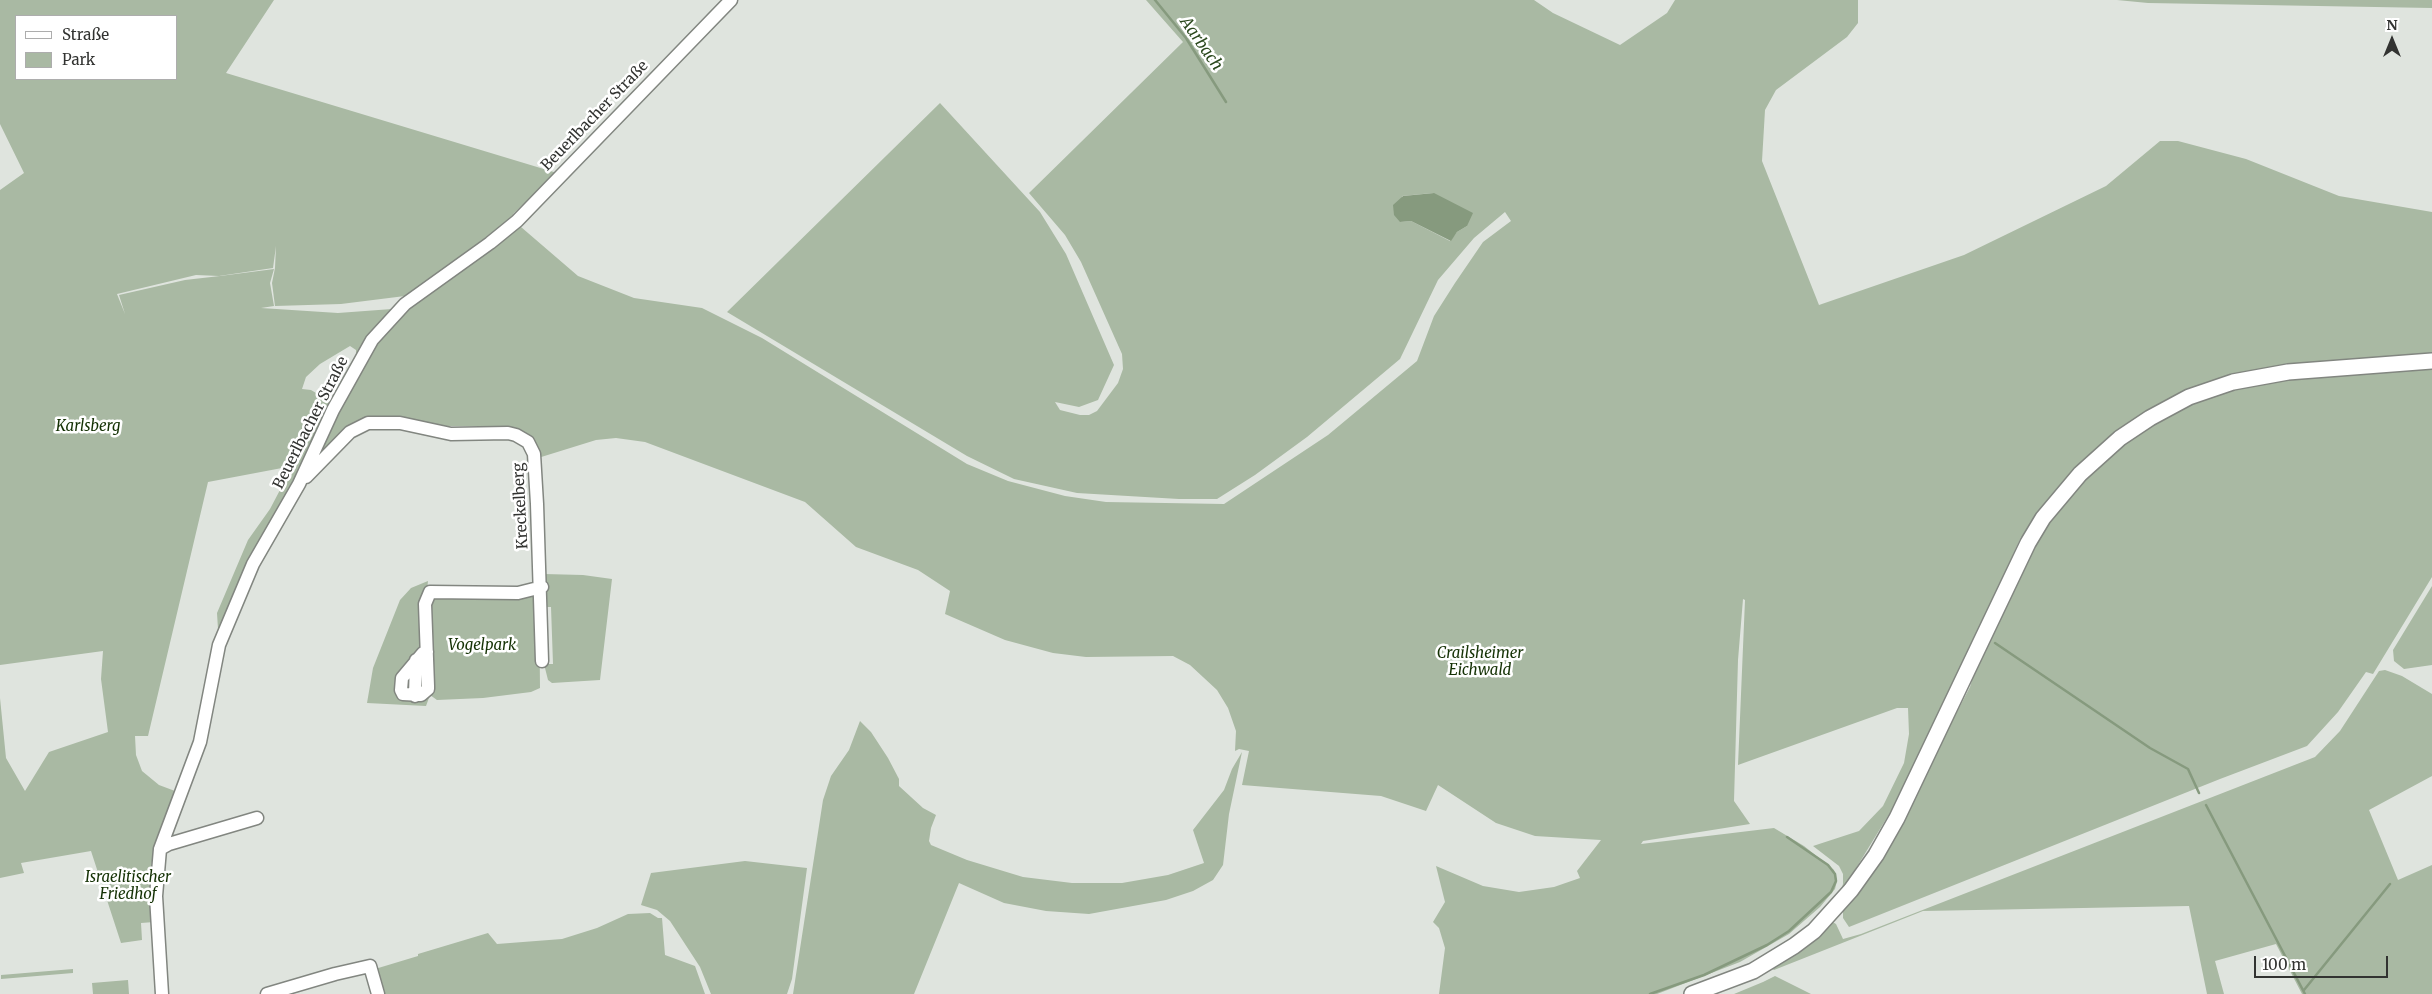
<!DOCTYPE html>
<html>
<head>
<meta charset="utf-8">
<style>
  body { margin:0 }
  #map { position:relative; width:2432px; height:994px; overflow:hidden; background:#dfe4de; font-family:Merriweather,serif }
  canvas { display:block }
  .legend { position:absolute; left:15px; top:15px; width:162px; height:65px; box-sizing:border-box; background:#fff; border:1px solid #adadad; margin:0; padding:6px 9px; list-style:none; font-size:15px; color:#323331 }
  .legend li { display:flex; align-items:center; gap:10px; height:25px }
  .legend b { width:25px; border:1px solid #adadad }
  .north { position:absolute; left:2367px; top:15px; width:50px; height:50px; -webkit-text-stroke:4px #fff; paint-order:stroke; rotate:0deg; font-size:14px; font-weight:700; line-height:20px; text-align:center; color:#323331 }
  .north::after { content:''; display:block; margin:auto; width:18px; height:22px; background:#323331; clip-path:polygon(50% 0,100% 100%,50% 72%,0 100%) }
  .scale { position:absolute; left:2254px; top:956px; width:134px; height:22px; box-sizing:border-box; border:2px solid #323331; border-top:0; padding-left:6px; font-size:15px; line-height:18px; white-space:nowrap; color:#323331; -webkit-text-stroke:4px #fff; paint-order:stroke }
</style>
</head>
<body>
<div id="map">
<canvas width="2432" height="994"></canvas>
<ul class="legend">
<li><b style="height:6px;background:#fff"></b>Straße</li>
<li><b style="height:14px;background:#a9b9a3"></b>Park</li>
</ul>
<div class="north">N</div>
<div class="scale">100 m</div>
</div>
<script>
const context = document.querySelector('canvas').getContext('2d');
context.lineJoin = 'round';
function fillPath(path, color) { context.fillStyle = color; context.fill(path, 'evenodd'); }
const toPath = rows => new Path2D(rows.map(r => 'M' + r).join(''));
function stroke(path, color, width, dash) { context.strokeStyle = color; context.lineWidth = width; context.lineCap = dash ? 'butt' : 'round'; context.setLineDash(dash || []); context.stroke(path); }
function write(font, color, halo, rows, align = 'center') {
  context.font = font + ' Merriweather,serif'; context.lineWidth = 5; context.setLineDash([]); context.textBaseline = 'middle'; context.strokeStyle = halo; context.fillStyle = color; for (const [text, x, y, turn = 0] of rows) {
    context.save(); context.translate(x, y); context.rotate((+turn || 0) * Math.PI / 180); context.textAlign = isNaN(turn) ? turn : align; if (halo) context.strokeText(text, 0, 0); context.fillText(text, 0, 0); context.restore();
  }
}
fillPath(toPath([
  [0,0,274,0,226,73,557,173,514,213,504,228,405,296,341,304,275,306,272,283,275,268,276,246,273,268,219,276,196,275,117,294,125,314,119,295,185,280,220,276,274,269,270,283,274,306,261,308,338,313,392,309,379,323,384,331,403,311,514,227,521,227,578,276,634,298,702,308,762,338,967,464,1008,481,1065,496,1106,502,1224,504,1328,435,1417,361,1434,316,1455,283,1483,242,1511,221,1505,212,1474,238,1438,280,1400,359,1307,437,1255,475,1217,499,1179,499,1077,493,1014,479,967,456,727,312,940,103,1040,212,1066,254,1114,365,1098,400,1079,407,1055,402,1060,410,1080,415,1089,415,1097,411,1118,383,1123,369,1122,354,1081,262,1065,235,1029,193,1183,42,1146,0,1534,0,1553,13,1620,45,1667,13,1675,0,1858,0,1858,23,1847,37,1776,90,1765,110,1762,161,1819,305,1964,255,2106,186,2160,141,2178,141,2246,159,2339,196,2432,212,2432,577,2373,674,2366,672,2338,712,2307,746,2220,779,1849,927,1843,918,1843,908,1890,840,1970,687,1978,661,2035,540,2021,537,1928,741,1891,811,1839,896,1843,884,1843,874,1839,866,1813,846,1859,831,1883,806,1904,763,1909,734,1908,708,1897,708,1738,765,1745,600,1743,599,1738,660,1734,801,1750,824,1643,841,1641,844,1774,828,1804,846,1834,870,1837,881,1835,889,1820,907,1789,934,1740,962,1657,994,1439,994,1445,948,1439,928,1433,922,1445,902,1436,866,1483,886,1519,892,1554,887,1580,878,1577,871,1601,840,1535,836,1496,823,1438,785,1426,811,1381,796,1242,785,1249,751,1239,749,1235,751,1236,731,1228,708,1217,690,1190,665,1173,656,1086,657,1053,653,1005,640,945,614,950,591,918,570,856,547,805,502,645,442,616,438,596,440,538,458,536,444,523,431,500,426,437,426,387,417,365,417,342,431,299,484,219,645,217,613,248,540,270,509,280,490,282,468,208,482,148,736,135,736,136,755,142,771,159,785,175,791,156,842,150,871,154,922,141,923,142,940,121,943,91,851,21,863,24,873,0,878,0,698,6,758,25,791,49,752,108,732,101,679,103,651,0,665,0,190,24,173,0,124],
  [16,16,176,16,176,79,16,79],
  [1433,193,1467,226,1457,232,1450,241,1411,221,1400,222,1402,196],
  [350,346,356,350,356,356,331,402,311,390,302,389,306,377,320,364],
  [2117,0,2432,0,2432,8,2148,3],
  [544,574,583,575,612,579,600,680,552,683,548,680,544,664,553,664,551,607,545,607],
  [428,581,427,590,431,596,539,589,540,688,531,692,483,698,437,700,430,695,426,706,367,703,373,668,400,600,411,588],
  [2432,586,2432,665,2404,669,2394,661,2393,650],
  [2385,670,2402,676,2432,694,2432,776,2369,810,2398,880,2432,865,2432,994,2302,994,2276,944,2215,961,2224,994,2207,994,2189,906,1923,911,1774,970,1770,967,1831,921,1836,924,1843,939,1861,934,2315,757,2340,731,2379,671],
  [860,721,871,732,888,758,899,779,899,786,923,808,936,815,931,828,929,841,931,845,967,860,1023,877,1072,883,1122,883,1168,875,1204,863,1193,830,1224,790,1232,769,1242,752,1229,814,1223,865,1213,880,1193,891,1166,900,1089,914,1046,911,1004,903,959,883,914,994,793,994,823,800,831,776,849,750],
  [745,861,807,868,792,979,787,994,711,994,700,967,670,921,657,910,641,905,651,873],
  [650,913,658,918,662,918,665,955,695,966,705,994,378,994,375,969,418,956,418,954,488,933,497,944,562,939,597,928,628,914],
  [73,969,73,973,1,979,1,975],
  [1775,976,1811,994,1734,994,1763,982],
  [128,980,129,994,93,994,92,983]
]), '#a9b9a3');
fillPath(toPath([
  [1434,193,1473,213,1467,226,1457,232,1451,241,1411,221,1400,222,1394,215,1393,205,1403,196]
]), '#869a7e');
stroke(toPath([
  [1155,0,1186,38,1226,102],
  [1995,643,2150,748,2188,769,2199,793],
  [2206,805,2305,994],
  [2304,990,2390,884],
  [1650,994,1704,975,1767,945,1789,931,1831,892,1836,881,1835,874,1828,865,1787,837]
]), '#869a7e', 2.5);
const minor = toPath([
  [306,477,350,432,368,423,400,423,451,434,508,433,516,435,528,442,534,454,537,504,542,661],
  [427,652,423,653,402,678,401,690,403,694,421,695,428,689,428,686,425,604,430,592,518,593,542,587],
  [415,696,416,660],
  [160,849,169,844,257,818],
  [162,994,156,896,160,849,200,742,219,645,253,564,299,484,333,410,372,340,405,304,490,243,517,221,731,0],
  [267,994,335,974,370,966,378,994]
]);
const major = toPath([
  [1692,994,1753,971,1794,946,1814,931,1851,890,1876,855,1897,818,2028,543,2043,518,2080,474,2120,438,2150,418,2189,397,2233,382,2288,372,2432,361]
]);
stroke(minor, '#828680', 15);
stroke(major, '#828680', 18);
stroke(minor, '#fff', 12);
stroke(major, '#fff', 15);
write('15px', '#323331', '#fff', [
  ["Beuerlbacher Straße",595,116,-46],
  ["Beuerlbacher Straße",311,423,-63],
  ["Kreckelberg",521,506,-93]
]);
write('italic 15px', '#153205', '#fff', [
  ["Karlsberg",88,427],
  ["Vogelpark",482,646],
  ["Crailsheimer",1480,654],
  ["Eichwald",1480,671],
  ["Israelitischer",128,878],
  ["Friedhof",128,895]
]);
write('italic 16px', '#2a481c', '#fff', [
  ["Aarbach",1201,44,55]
]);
</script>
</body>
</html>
